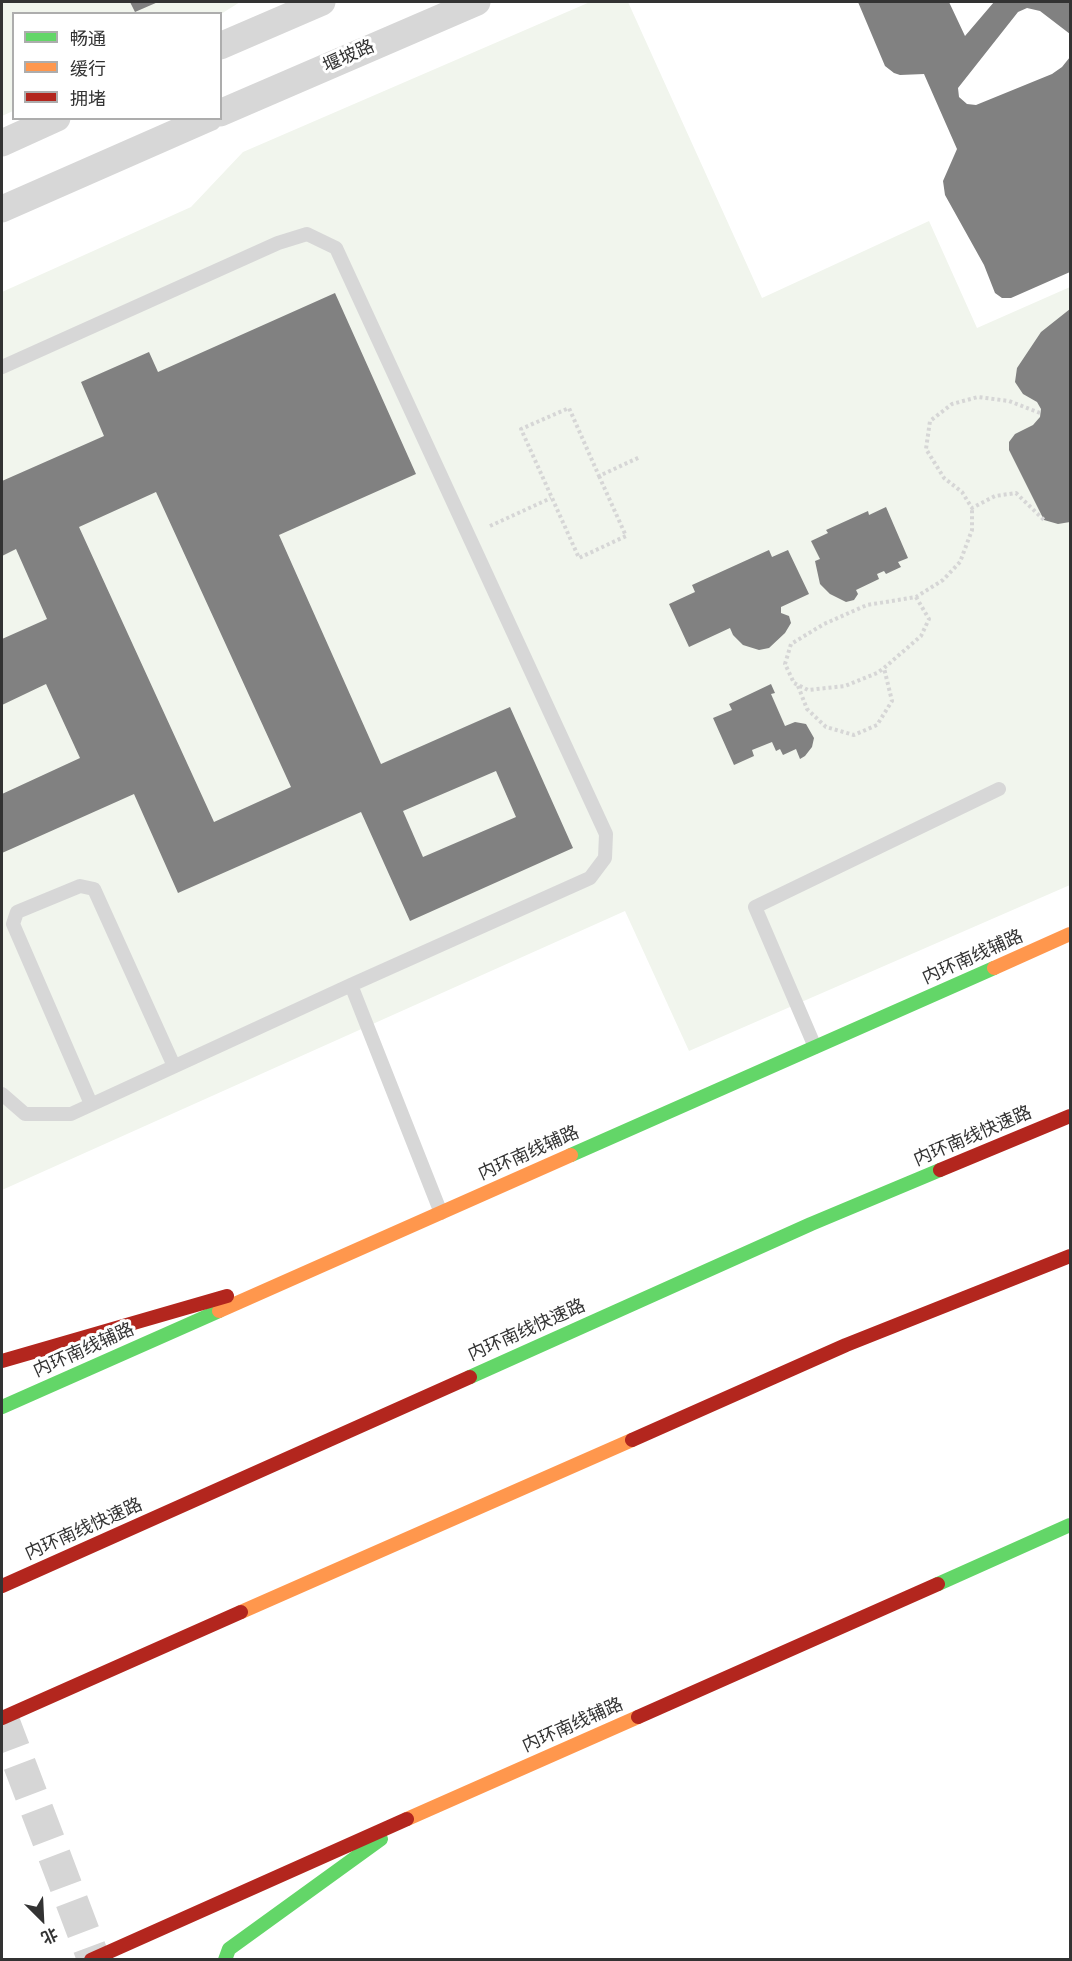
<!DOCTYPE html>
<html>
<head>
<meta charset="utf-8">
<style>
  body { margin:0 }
  #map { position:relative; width:1072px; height:1961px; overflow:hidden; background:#fff; font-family:Roboto,"Noto Sans SC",sans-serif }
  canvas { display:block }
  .frame { position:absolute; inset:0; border:3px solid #333; pointer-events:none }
  .legend { position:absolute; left:12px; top:12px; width:210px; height:108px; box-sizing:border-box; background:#fff; border:2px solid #adadad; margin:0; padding:8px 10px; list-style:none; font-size:18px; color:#333 }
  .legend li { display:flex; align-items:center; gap:12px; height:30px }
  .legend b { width:30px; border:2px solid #adadad }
  .north { position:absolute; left:12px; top:1889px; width:60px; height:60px; -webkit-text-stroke:4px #fff; paint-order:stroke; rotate:156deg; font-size:16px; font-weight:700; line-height:24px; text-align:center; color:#333 }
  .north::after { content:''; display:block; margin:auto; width:21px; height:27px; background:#333; clip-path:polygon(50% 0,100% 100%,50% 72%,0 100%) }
</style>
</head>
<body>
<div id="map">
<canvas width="1072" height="1961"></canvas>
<div class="frame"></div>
<ul class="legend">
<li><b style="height:8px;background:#63d668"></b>畅通</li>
<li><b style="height:8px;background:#ff974d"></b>缓行</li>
<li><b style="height:8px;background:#b3261e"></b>拥堵</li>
</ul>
<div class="north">北</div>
</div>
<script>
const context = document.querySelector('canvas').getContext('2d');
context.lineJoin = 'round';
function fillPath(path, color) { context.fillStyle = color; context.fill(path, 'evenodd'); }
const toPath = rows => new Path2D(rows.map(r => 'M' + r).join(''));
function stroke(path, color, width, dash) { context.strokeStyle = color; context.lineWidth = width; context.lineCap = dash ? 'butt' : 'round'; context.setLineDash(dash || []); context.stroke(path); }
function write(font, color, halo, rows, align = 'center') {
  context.font = font + ' Roboto,"Noto Sans SC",sans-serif'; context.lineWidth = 6; context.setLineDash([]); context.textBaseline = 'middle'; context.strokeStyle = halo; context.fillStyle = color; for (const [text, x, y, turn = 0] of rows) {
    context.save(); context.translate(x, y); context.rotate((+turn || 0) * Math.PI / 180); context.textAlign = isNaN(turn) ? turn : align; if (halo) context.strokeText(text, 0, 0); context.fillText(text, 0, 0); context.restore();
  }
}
fillPath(toPath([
  [2,2,240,2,221,14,14,14,13,111,2,116],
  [590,2,628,2,762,298,929,221,977,328,1070,287,1070,885,689,1051,625,911,2,1190,2,292,191,207,243,152]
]), '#f1f5ed');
fillPath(toPath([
  [130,2,158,2,135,12],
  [858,2,949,2,965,36,994,2,1070,2,1070,34,1040,11,1027,8,1018,12,958,88,959,97,967,104,976,105,1052,74,1062,67,1070,57,1070,272,1011,298,1002,298,995,293,984,265,945,195,943,181,957,149,924,74,900,75,894,73,885,66],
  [335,293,416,474,279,535,381,764,510,707,573,848,410,921,361,812,178,893,134,794,2,853,2,794,80,758,46,684,2,705,2,639,47,619,16,549,2,556,2,481,104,436,81,382,149,352,158,372],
  [156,492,291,787,214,822,79,527],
  [496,771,516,817,423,857,403,811],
  [1070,309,1070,522,1058,524,1044,520,1009,450,1009,442,1015,434,1033,425,1040,417,1041,409,1037,402,1023,394,1015,382,1017,368,1041,332],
  [886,507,908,558,898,562,901,567,886,574,884,571,877,574,879,579,856,590,858,594,854,600,846,602,830,594,820,584,815,561,820,559,811,541,828,533,826,530,868,511,869,515],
  [769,550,772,557,788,550,809,594,781,607,781,613,789,616,791,623,785,633,769,648,759,650,743,645,733,635,730,628,689,647,669,604,695,592,692,585],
  [771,684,775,693,771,694,785,726,795,722,806,724,814,738,812,747,805,756,800,759,796,749,783,755,780,749,776,751,772,742,752,750,754,756,734,765,713,718,732,710,729,704]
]), '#818181');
stroke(toPath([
  [2,1718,94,1960]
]), '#d6d6d6', 33, [33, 16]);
stroke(toPath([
  [1040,413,1009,401,978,397,952,404,930,421,926,449,944,478,962,492,972,508,995,496,1016,493,1044,520],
  [599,476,626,536,579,558,521,429,569,408,599,476,640,457],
  [490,526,551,498],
  [916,597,929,619,921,636,884,668,877,673,845,686,808,690,794,683,785,664,791,644,824,624,867,605,916,597,943,580,960,562,972,530,972,508],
  [798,686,807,709,826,727,854,735,877,725,892,701,884,668]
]), '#d6d6d6', 4, [3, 3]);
stroke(toPath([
  [2,367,278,243,307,234,336,248,606,834,605,858,590,878,351,985,71,1114,25,1114,2,1094],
  [351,985,441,1213],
  [815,1047,755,907,999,789],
  [91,1104,13,924,17,912,80,886,94,889,174,1066]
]), '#d7d7d7', 14);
stroke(toPath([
  [220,46,322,2],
  [220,113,477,2],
  [2,143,57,118],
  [2,209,209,118]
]), '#d7d7d7', 27);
stroke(toPath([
  [571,1155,994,968],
  [470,1377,811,1224,940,1170],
  [2,1407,219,1311],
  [938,1584,1070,1525],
  [225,1960,229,1949,381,1839]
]), '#63d668', 14);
stroke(toPath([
  [994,968,1070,934],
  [219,1311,571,1155],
  [241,1612,632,1440],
  [407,1819,638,1717]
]), '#ff974d', 14);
stroke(toPath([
  [940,1170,1070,1116],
  [2,1361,227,1296],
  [632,1440,846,1345,1070,1256],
  [2,1586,470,1377],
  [638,1717,938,1584],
  [2,1718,241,1612],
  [91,1960,407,1819]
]), '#b3261e', 14);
write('18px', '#333', '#fff', [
  ["堰坡路",349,57,-24],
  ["内环南线辅路",973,958,-24],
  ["内环南线快速路",973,1137,-23],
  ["内环南线辅路",529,1154,-24],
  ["内环南线快速路",527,1331,-24],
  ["内环南线辅路",84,1351,-24],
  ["内环南线快速路",84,1530,-24],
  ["内环南线辅路",573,1726,-24]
]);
</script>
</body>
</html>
